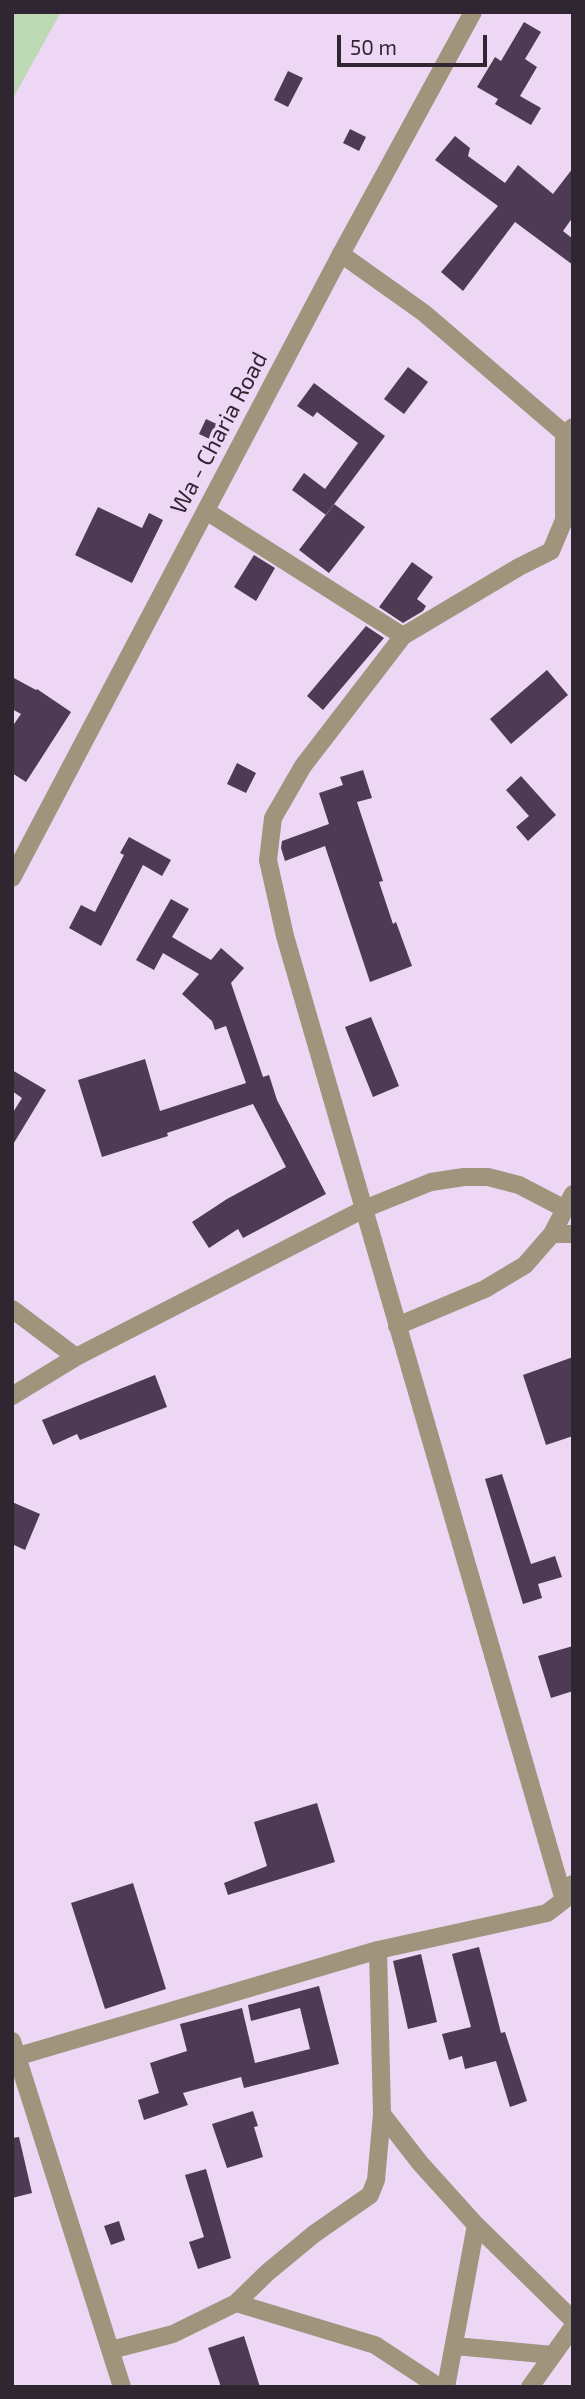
<!DOCTYPE html>
<style>
body{margin:0}
#map{position:relative;width:585px;height:2399px;overflow:hidden;background:#eed6f5;font-family:"Exo 2",sans-serif}
canvas{display:block}
.frame{position:absolute;inset:0;border:14px solid #2f2632;pointer-events:none}
.scale{position:absolute;left:337px;top:35px;width:150px;height:32px;box-sizing:border-box;border:4px solid #2f2632;border-top:0;padding-left:9px;font-size:21px;line-height:24px;white-space:nowrap;color:#2f2632;-webkit-text-stroke:5px #eed6f5;paint-order:stroke}
</style>
<div id="map">
<canvas width="585" height="2399"></canvas>
<div class="frame"></div>
<div class="scale">50 m</div>
</div>
<script>
const context = document.querySelector('canvas').getContext('2d');
context.lineJoin = 'round';
function paint(path, color) {
  context.fillStyle = color;
  context.fill(path, 'evenodd');
}
function toPath(rows) {
  const path = new Path2D();
  for (const r of rows) {
    path.moveTo(r[0], r[1]);
    for (let i = 2; i < r.length; i += 2) path.lineTo(r[i], r[i + 1]);
  }
  return path;
}
function stroke(path, color, width, dash) {
  context.strokeStyle = color;
  context.lineWidth = width;
  context.lineCap = dash ? 'butt' : 'round';
  context.setLineDash(dash || []);
  context.stroke(path);
}
function label(font, color, halo, rows, align = 'center') {
  context.font = font + ' "Exo 2",sans-serif';
  context.lineWidth = 7;
  context.setLineDash([]);
  context.textBaseline = 'middle';
  context.strokeStyle = halo;
  context.fillStyle = color;
  for (const [text, x, y, turn = 0] of rows) {
    context.save();
    context.translate(x, y);
    context.rotate((+turn || 0) * Math.PI / 180);
    context.textAlign = isNaN(turn) ? turn : align;
    if (halo) context.strokeText(text, 0, 0);
    context.fillText(text, 0, 0);
    context.restore();
  }
}
paint(toPath([
 [12,12,61,12,12,100]
]), '#bcd9b3');
paint(toPath([
 [524,22,541,32,525,59,537,67,520,96,541,108,531,125,495,104,498,99,477,87,495,57,501,61],
 [288,71,303,78,288,107,274,100],
 [350,129,366,137,359,151,343,143],
 [455,136,470,148,468,156,505,183,518,165,553,194,573,168,573,217,563,231,573,239,573,265,515,222,463,291,441,272,498,206,435,160],
 [408,367,428,382,404,414,384,399],
 [314,383,385,436,326,515,292,490,304,473,325,489,358,443,317,412,313,417,297,406],
 [206,419,223,427,216,442,199,434],
 [334,504,365,527,329,573,299,550],
 [98,507,142,528,149,513,163,520,132,583,75,555],
 [254,555,275,568,256,601,234,587],
 [412,562,433,577,417,599,426,606,423,611,403,623,379,607],
 [366,626,384,638,323,710,307,696],
 [547,670,568,695,511,744,490,719],
 [12,677,36,690,37,689,71,712,26,782,12,773,12,727,21,714,12,709],
 [237,763,256,773,246,793,227,784],
 [363,770,372,798,357,802,383,881,379,882,393,924,396,922,412,966,370,982,325,846,285,861,281,848,282,841,329,824,319,793,343,785,340,777],
 [521,776,556,815,528,841,516,827,529,816,506,790],
 [129,837,171,860,162,876,143,865,101,946,69,928,81,905,95,912,124,855,120,853],
 [171,899,189,909,172,937,211,960,221,948,244,968,231,983,263,1077,269,1075,277,1100,326,1194,243,1238,238,1229,209,1248,192,1222,227,1199,286,1167,253,1104,167,1133,168,1136,102,1157,78,1080,145,1059,160,1111,246,1083,226,1026,215,1030,212,1021,182,994,199,974,163,953,154,970,136,960],
 [371,1017,399,1086,373,1097,345,1027],
 [12,1070,46,1090,12,1146,12,1114,22,1098,12,1091],
 [573,1357,573,1436,546,1445,523,1375],
 [155,1375,167,1407,80,1440,77,1434,53,1445,42,1420],
 [502,1474,531,1564,555,1556,562,1577,538,1584,542,1598,523,1604,485,1479],
 [12,1502,40,1514,25,1550,12,1544],
 [573,1646,573,1691,551,1698,538,1656],
 [317,1803,335,1862,228,1895,224,1883,267,1866,254,1822],
 [133,1883,166,1989,105,2009,71,1903],
 [479,1947,501,2033,505,2032,527,2101,510,2107,496,2061,465,2069,462,2056,449,2060,442,2034,471,2027,452,1954],
 [421,1954,437,2022,408,2029,393,1961],
 [319,1986,339,2064,244,2088,241,2077,183,2093,188,2105,144,2120,138,2100,159,2093,150,2063,187,2051,180,2024,242,2008,255,2063,310,2049,300,2008,251,2021,248,2005],
 [253,2111,258,2126,254,2127,263,2157,227,2168,212,2124],
 [19,2137,32,2193,12,2198,12,2138],
 [206,2169,231,2258,198,2269,189,2242,204,2237,185,2175],
 [119,2221,125,2240,111,2245,104,2226],
 [244,2336,260,2387,221,2387,208,2348]
]), '#4d3a53');
stroke(toPath([
 [341,254,424,313,573,441],
 [206,511,403,636],
 [552,1234,573,1234],
 [12,1309,76,1357],
 [397,1326,485,1289,525,1265,552,1234,573,1194],
 [12,1396,76,1357,364,1209,431,1182,464,1177,488,1177,519,1185,565,1209],
 [564,1900,285,936,268,860,273,818,303,766,403,636,519,567,551,551,564,520,564,434,573,427],
 [12,2041,122,2387],
 [12,2058,378,1950,547,1913,564,1900,573,1884],
 [382,2114,420,2163,476,2225,573,2320],
 [236,2303,375,2345,439,2387],
 [455,2346,553,2355],
 [111,2350,173,2334,236,2303,268,2272,314,2234,370,2195,376,2180,382,2114,378,1950],
 [446,2387,476,2225],
 [530,2387,573,2327]
]), '#a0947d', 18);
stroke(toPath([
 [12,878,341,254,473,12]
]), '#a0947d', 18);
label('23px', '#2f2632', '#eed6f5', [
 ["Wa - Charia Road",219,433,-62]
]);
</script>
